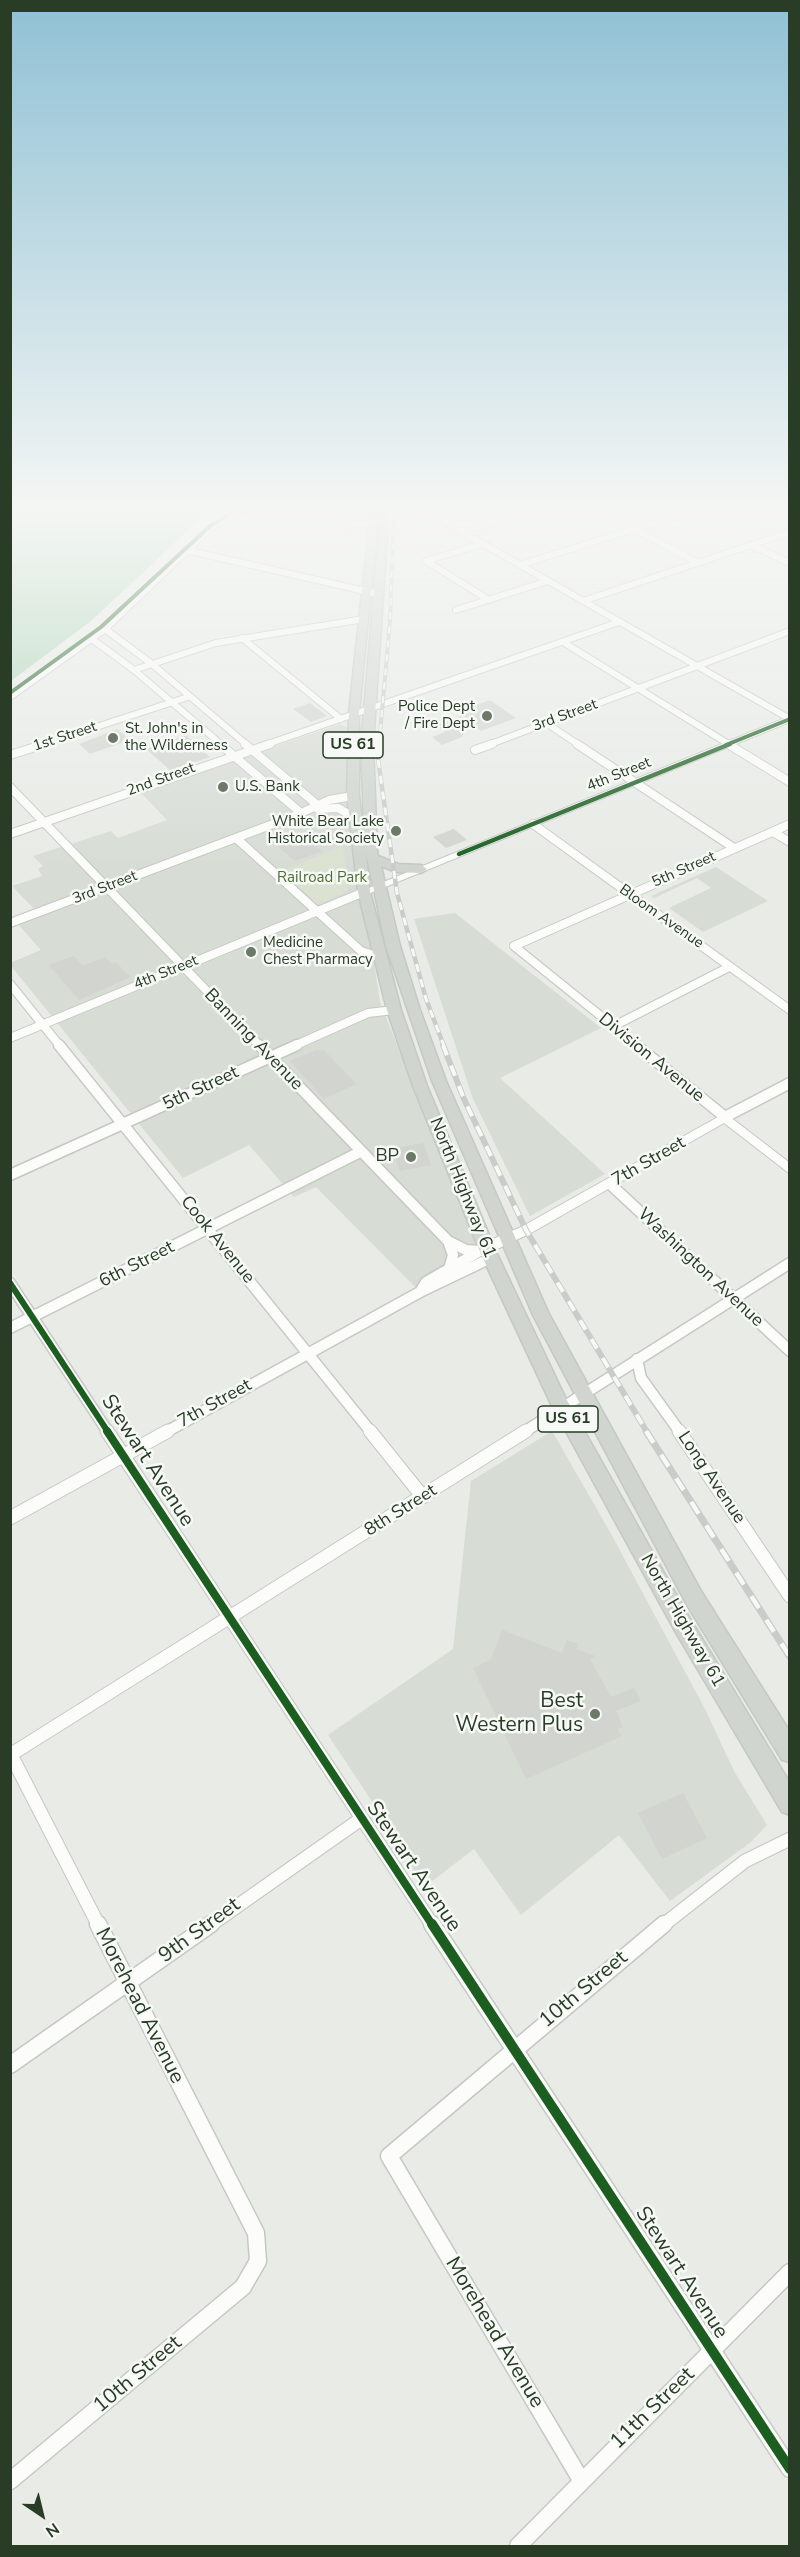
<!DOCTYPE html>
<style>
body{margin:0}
#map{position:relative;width:800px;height:2557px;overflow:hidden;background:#e8ebe6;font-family:"Nunito Sans",sans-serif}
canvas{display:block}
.frame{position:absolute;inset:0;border:12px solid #293c26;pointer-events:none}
.north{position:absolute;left:12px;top:2485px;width:60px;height:60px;-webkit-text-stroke:4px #f6f9f5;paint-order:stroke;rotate:145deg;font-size:16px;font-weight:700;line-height:24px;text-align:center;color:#293c26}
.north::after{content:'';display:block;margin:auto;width:21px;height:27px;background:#293c26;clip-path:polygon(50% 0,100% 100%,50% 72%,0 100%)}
</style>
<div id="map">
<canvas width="800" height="2557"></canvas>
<div class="frame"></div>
<div class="north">N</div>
</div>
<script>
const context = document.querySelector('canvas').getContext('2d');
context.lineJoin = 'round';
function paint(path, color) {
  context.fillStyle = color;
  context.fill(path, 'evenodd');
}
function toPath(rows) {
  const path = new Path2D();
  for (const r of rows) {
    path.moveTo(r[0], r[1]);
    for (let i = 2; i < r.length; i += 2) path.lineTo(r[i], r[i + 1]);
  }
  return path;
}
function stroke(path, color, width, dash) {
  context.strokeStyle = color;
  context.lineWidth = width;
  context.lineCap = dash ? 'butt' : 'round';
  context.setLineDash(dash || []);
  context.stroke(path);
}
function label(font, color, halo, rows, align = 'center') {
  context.font = font + ' "Nunito Sans",sans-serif';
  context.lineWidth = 5;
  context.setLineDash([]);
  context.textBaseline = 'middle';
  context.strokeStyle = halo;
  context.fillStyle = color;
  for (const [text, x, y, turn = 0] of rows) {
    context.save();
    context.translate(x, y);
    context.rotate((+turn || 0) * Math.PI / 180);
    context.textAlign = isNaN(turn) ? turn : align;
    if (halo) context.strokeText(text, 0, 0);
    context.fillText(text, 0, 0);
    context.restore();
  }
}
paint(toPath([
 [340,724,347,727,347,789,380,1002,481,1257,420,1292,316,1187,294,1197,249,1145,183,1178,11,966,10,963,41,950,17,923,39,914,12,886,42,876,38,869,43,866,33,856,111,831,118,838,167,820,140,792],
 [716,867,768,901,703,932,669,908,711,888,697,878,654,898,651,896],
 [455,913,601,1028,500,1078,605,1174,530,1216,473,1099,414,919],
 [552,1431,610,1532,705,1709,734,1771,767,1825,751,1842,670,1901,619,1835,521,1915,474,1849,422,1889,407,1854,328,1735,453,1649,471,1481]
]), '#d7dcd5');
paint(toPath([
 [343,846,348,891,317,904,282,871]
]), '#dbe2d2');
paint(toPath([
 [11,509,211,509,91,621,11,681]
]), '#add4b8');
paint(toPath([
 [490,700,516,718,481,731,469,723,462,737,442,745,432,737,445,732,435,725,468,713,462,710],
 [310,703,327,716,311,722,293,709],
 [117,729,130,740,90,754,79,744],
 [186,735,210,757,170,770,146,749],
 [454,829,467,840,446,848,433,837],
 [299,832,322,851,295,861,273,842],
 [74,956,83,966,105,957,111,964,116,962,130,977,79,1000,49,965],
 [316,1050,325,1051,356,1084,324,1099,290,1061],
 [423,1143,431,1165,400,1171,392,1149],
 [502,1630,562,1653,567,1640,578,1644,576,1649,595,1656,590,1659,611,1697,634,1688,641,1701,616,1711,623,1727,617,1729,622,1736,526,1779,473,1668,491,1659],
 [683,1793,707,1838,662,1859,638,1813]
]), '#d1d4cf');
const minorFar4 = toPath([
 [427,509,445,522,790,719],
 [595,509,697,562],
 [765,509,790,521],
 [346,525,373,523],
 [461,532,538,509],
 [751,545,790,563],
 [186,550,378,594],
 [426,561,489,600],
 [426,561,482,544],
 [520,565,698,509],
 [583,601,790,532],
 [456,610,548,581],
 [105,629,152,664,247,745],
 [242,638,341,719],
 [92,639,134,670,222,745],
 [563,642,730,745],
 [134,670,216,643,364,619],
 [10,697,105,629,213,526,244,509],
 [546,723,579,745],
 [41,745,188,697],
 [265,745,619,622],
 [488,745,790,631]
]);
const minorFar3 = toPath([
 [220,744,301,813],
 [245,744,321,808],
 [577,744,734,848],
 [728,744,790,782],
 [475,750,492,744],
 [10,755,45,744],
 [10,787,260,1046],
 [318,809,338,808,355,818],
 [533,824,790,1010],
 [773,832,790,842],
 [10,834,270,744],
 [236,838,361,951,379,957],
 [10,923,297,815,329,800,353,796],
 [10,984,60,1046],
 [612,1027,729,967],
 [10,1038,364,892],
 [294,1046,368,1013,394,1010],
 [638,1046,514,946,790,824]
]);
const minorFar2 = toPath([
 [59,1045,371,1432],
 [259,1045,448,1241,466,1250,481,1251],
 [636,1045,725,1117,790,1083],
 [10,1175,297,1045],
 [610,1184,790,1351],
 [448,1241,453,1255,449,1269],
 [10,1283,108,1432],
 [420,1292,426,1282,480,1251],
 [10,1328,360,1152],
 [637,1359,641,1378,680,1432],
 [166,1432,420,1292,491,1258],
 [524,1432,790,1263]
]);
const minorFar1 = toPath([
 [107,1431,433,1926],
 [370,1431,423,1497],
 [679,1431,790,1596],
 [10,1518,168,1431],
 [10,1753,99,1926],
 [10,1755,526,1431],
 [209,1926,361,1819],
 [662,1926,745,1861,790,1839]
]);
const minor = toPath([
 [432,1924,790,2469],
 [10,2065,211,1924],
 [581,2480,389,2156,664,1924],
 [10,2481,243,2287,258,2261,256,2233,98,1924],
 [518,2546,790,2272]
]);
const tertiary = toPath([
 [790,716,790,722,368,894,364,895,359,892,790,716],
 [725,1113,790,1163,790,1174,724,1123,531,1233,491,1252,481,1252,479,1248,481,1244,521,1227,725,1113]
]);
const primary = toPath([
 [368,509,376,509,377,527,359,713,359,796,365,847,361,745,381,509,389,509,373,745,377,850,378,856,398,864,421,865,427,869,421,873,396,872,381,866,400,946,420,1010,446,1081,549,1314,701,1591,790,1732,790,1762,782,1760,687,1605,533,1315,432,1081,386,946,366,853,370,892,401,1010,427,1086,497,1254,564,1395,689,1617,790,1783,790,1815,782,1812,675,1631,551,1404,481,1254,413,1086,387,1010,358,892,347,796,349,713,369,527,368,509]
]);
stroke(minorFar4, '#c5c8c3', 8);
stroke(minorFar3, '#c5c8c3', 10);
stroke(minorFar2, '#c5c8c3', 13);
stroke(minorFar1, '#c5c8c3', 15);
stroke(minor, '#c5c8c3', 19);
stroke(tertiary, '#c5c8c3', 2);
stroke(primary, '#c4c9c3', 3);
stroke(minorFar4, '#fcfcfb', 6);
stroke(minorFar3, '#fcfcfb', 8);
stroke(minorFar2, '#fcfcfb', 10);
stroke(minorFar1, '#fcfcfb', 13);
stroke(minor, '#fcfcfb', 16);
paint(tertiary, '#fcfcfb');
paint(primary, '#d0d5cf');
const railFar3 = toPath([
 [379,745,390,621,394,509]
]);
const railFar2 = toPath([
 [379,744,378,759,397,893,426,999,444,1046]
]);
const railFar1 = toPath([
 [443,1045,464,1099,526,1230,647,1432]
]);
const rail = toPath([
 [646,1431,790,1657]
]);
stroke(railFar3, '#c9ccc8', 4);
stroke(railFar2, '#c9ccc8', 4.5);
stroke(railFar1, '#c9ccc8', 6);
stroke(rail, '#c9ccc8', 7);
stroke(railFar3, '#f6f9f5', 2, [7]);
stroke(railFar2, '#f6f9f5', 3, [8]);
stroke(railFar1, '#f6f9f5', 4, [11]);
stroke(rail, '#f6f9f5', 4.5, [14]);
stroke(toPath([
 [10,693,101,627,210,526,237,509],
 [726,745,790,719]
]), '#1b5e20', 4);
stroke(toPath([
 [459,854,730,744]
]), '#1b5e20', 4.5);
stroke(toPath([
 [10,1283,108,1432]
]), '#1b5e20', 6);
stroke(toPath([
 [107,1431,433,1926]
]), '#1b5e20', 8);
stroke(toPath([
 [432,1924,790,2469]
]), '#1b5e20', 10);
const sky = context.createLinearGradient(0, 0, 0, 867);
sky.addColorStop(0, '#90c1d5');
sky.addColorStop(0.59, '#f5f6f4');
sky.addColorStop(1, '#f5f6f400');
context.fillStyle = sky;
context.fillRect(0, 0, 800, 867);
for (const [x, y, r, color] of [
 [487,716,6,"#6c7969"],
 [113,738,6,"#6c7969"],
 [223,787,6,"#6c7969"],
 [396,831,6,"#6c7969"],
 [251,952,6,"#6c7969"],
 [411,1157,6,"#6c7969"],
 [595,1714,6,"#6c7969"]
]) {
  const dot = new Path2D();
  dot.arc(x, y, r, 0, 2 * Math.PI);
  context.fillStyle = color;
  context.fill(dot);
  stroke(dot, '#f6f9f5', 2);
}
label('15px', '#293c26', '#f6f9f5', [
 ["Police Dept",475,707,"right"],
 ["/ Fire Dept",475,724,"right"],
 ["St. John's in",125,729],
 ["the Wilderness",125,746],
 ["U.S. Bank",235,787],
 ["White Bear Lake",384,822,"right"],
 ["Historical Society",384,839,"right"],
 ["Medicine",263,943],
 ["Chest Pharmacy",263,960]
], 'left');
label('15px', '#293c26', '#f6f9f5', [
 ["3rd Street",565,716,-20],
 ["1st Street",65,737,-18],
 ["4th Street",619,775,-22],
 ["2nd Street",161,780,-20],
 ["5th Street",684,870,-24],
 ["3rd Street",105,888,-21],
 ["Bloom Avenue",661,917,35],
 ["4th Street",166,973,-22]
]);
label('15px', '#4f6e35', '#f6f9f5', [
 ["Railroad Park",322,878]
]);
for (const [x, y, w] of [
 [353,745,60],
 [568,1419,60]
]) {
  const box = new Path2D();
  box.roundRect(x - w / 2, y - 13, w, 26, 4.5);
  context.fillStyle = '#f6f9f5';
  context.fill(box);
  stroke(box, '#293c26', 1.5);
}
label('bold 16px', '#293c26', null, [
 ["US 61",353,745],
 ["US 61",568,1419]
]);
label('18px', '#293c26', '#f6f9f5', [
 ["Banning Avenue",253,1040,46],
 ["Division Avenue",651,1058,39],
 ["5th Street",201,1089,-25],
 ["7th Street",649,1162,-30],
 ["North Highway 61",462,1188,68],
 ["Cook Avenue",217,1240,51],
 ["6th Street",137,1265,-27],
 ["Washington Avenue",700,1268,43],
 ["7th Street",215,1404,-29],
 ["Long Avenue",711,1478,56],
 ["8th Street",401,1511,-32],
 ["North Highway 61",682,1621,60]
]);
label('18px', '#293c26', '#f6f9f5', [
 ["BP",399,1157]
], 'right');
label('21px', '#293c26', '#f6f9f5', [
 ["Stewart Avenue",147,1461,57],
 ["Stewart Avenue",413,1867,56],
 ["9th Street",200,1931,-36],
 ["10th Street",584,1990,-40],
 ["Morehead Avenue",139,2006,63],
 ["Stewart Avenue",681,2273,57],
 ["Morehead Avenue",494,2333,59],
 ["10th Street",138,2375,-40],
 ["11th Street",653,2409,-44]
]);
label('21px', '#293c26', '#f6f9f5', [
 ["Best",583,1702],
 ["Western Plus",583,1726]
], 'right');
</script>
